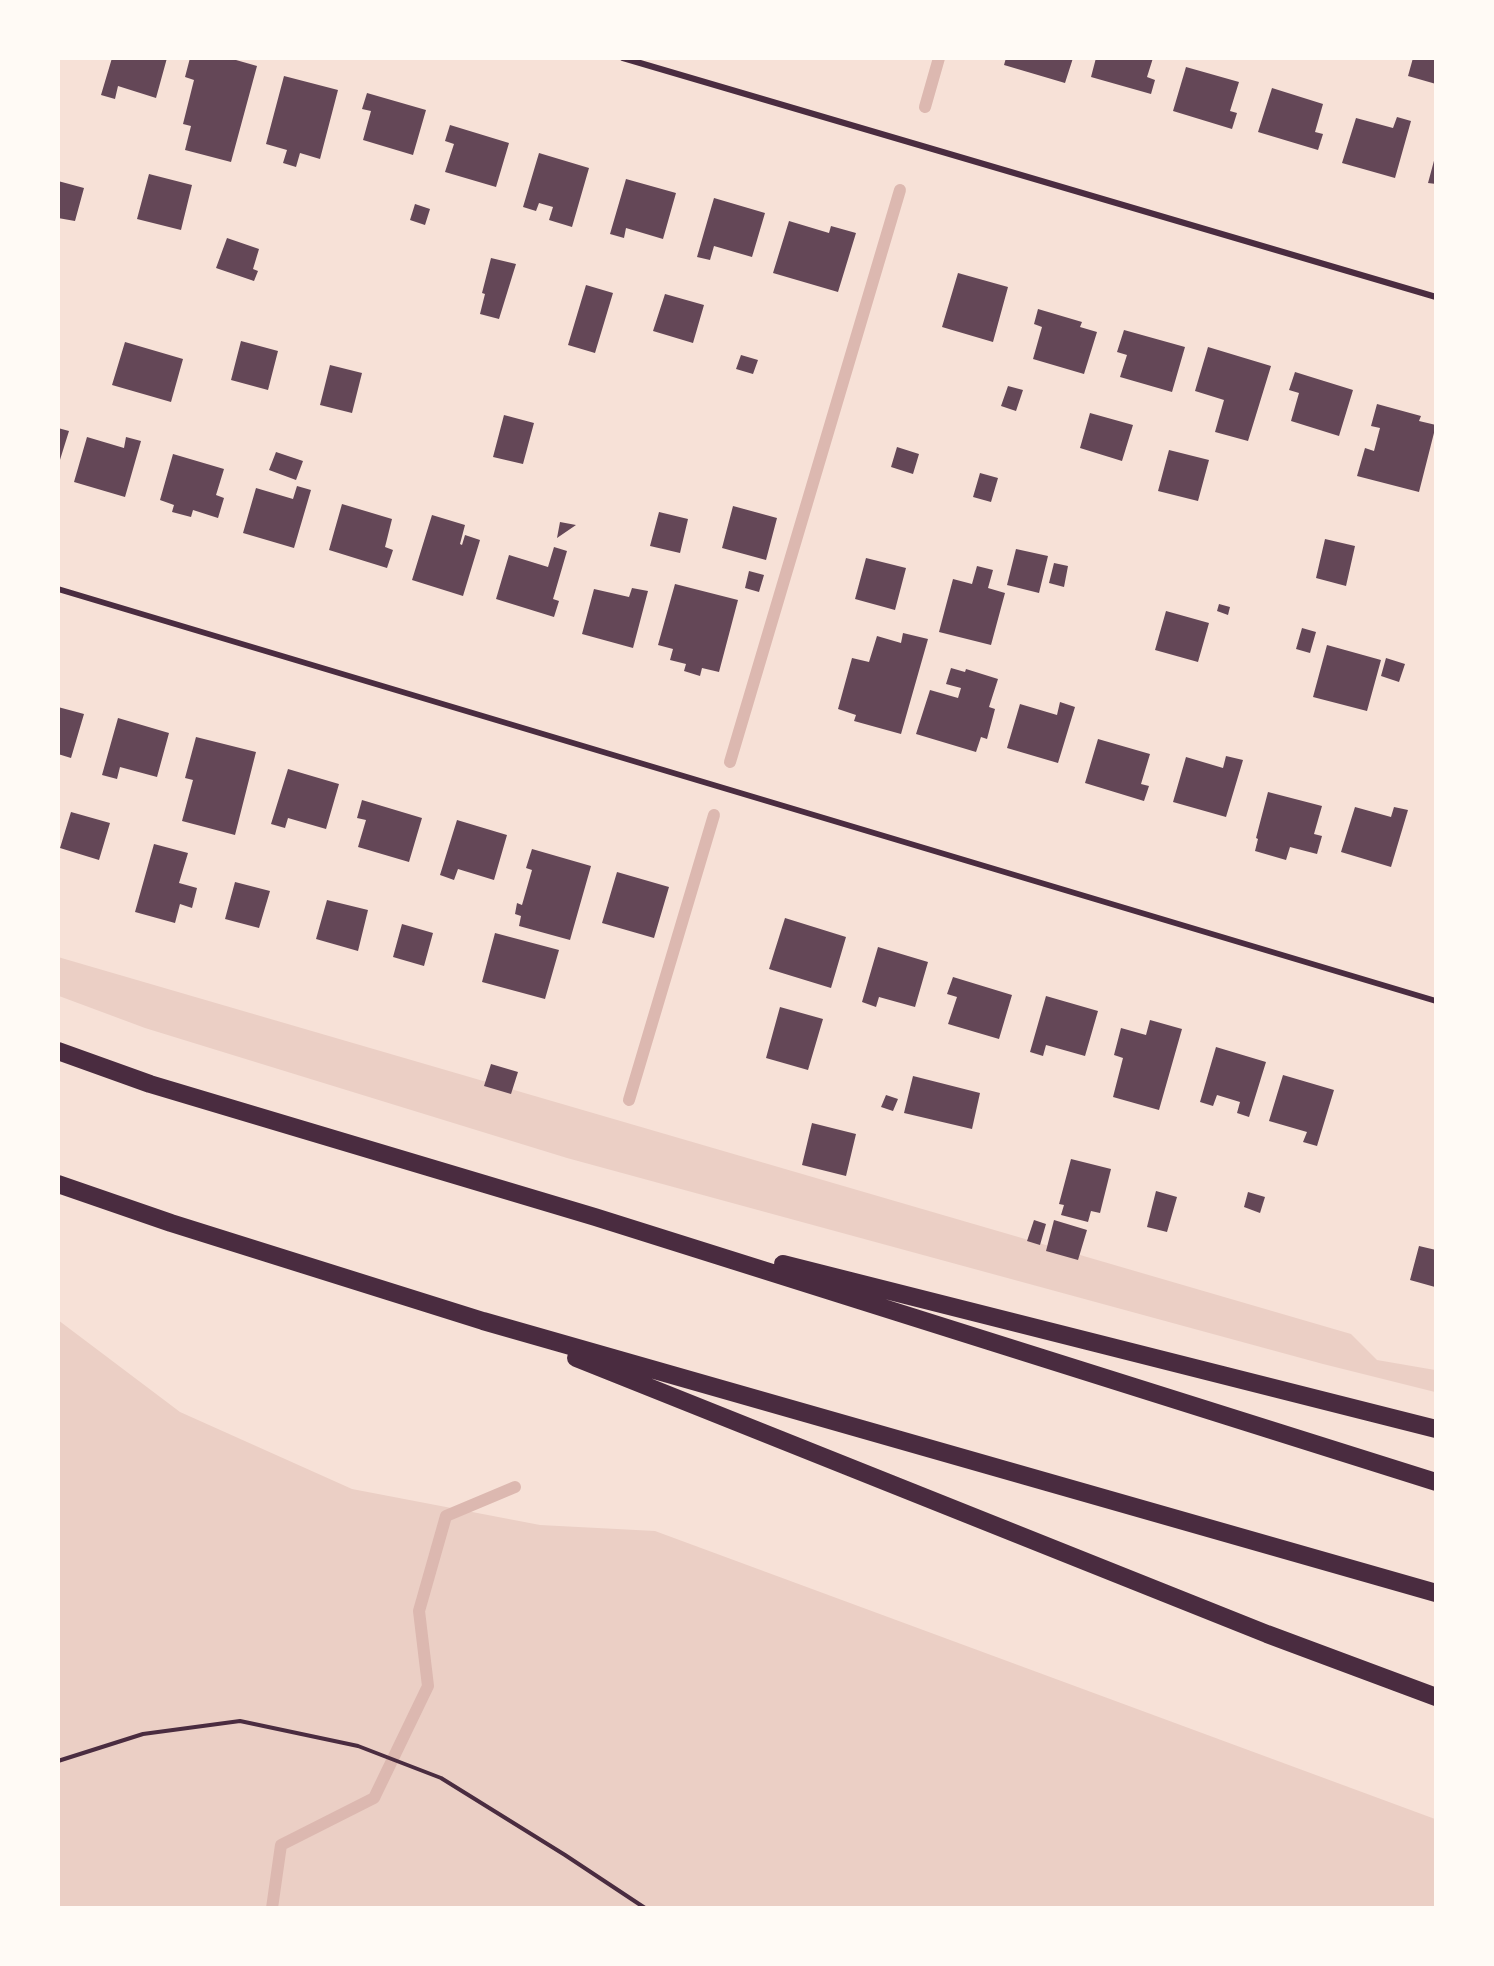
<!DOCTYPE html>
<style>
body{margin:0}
#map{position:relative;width:1494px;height:1966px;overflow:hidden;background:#f7e1d7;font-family:"Titillium Web",sans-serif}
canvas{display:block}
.frame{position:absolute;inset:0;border:60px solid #fffaf5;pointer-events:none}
</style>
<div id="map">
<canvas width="1494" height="1966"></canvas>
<div class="frame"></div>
</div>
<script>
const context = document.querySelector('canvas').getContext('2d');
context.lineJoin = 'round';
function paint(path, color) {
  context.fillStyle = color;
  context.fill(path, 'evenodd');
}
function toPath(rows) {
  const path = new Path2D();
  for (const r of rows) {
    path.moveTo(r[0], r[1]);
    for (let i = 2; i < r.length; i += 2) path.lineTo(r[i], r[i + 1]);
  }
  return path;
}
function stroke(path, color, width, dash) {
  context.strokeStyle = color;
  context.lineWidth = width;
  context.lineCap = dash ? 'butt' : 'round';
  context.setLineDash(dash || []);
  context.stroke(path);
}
paint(toPath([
 [58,957,1351,1334,1377,1360,1435,1370,1435,1392,1323,1364,567,1158,145,1028,59,996],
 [58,1320,180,1412,352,1489,540,1525,655,1531,1435,1819,1435,1907,59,1907]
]), '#ebcfc5');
stroke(toPath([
 [925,107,939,58],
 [730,762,900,190],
 [629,1100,714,815],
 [272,1908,281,1845,374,1798,428,1686,419,1611,446,1516,515,1487]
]), '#dcb8b0', 12);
paint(toPath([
 [112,58,167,58,156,98,118,86,115,99,101,95],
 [190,58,229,58,257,66,231,162,185,150,191,126,183,124,194,80,185,77],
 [1006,58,1073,58,1065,83,1004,65],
 [1096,58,1153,58,1147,77,1155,80,1151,94,1091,77],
 [1413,58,1436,58,1436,84,1408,76],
 [1186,67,1239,82,1230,111,1237,113,1232,129,1173,111],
 [284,76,338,90,320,159,300,153,296,167,283,163,287,150,266,144],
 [1272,88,1323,104,1315,132,1323,134,1318,150,1258,132],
 [367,93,426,110,413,155,363,140,371,111,362,109],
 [1397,117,1411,121,1395,178,1342,163,1356,118,1393,128],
 [450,125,509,143,496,187,445,172,454,144,445,141],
 [539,153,589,168,572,227,549,220,553,207,539,203,536,211,523,207],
 [1435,157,1436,157,1436,184,1428,183],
 [149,174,192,185,181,230,137,219],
 [626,179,676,193,663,239,626,228,624,238,610,234],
 [58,181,84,188,75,221,58,218],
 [714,198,765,213,752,257,714,246,710,260,697,257],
 [415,204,430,209,425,225,410,220],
 [789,221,829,233,831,226,856,233,838,292,773,273],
 [227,238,259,249,253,269,258,271,254,281,216,268],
 [491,258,516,264,499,319,480,314,485,294,482,293],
 [958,273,1008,287,993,342,942,327],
 [586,285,613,293,595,353,568,345],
 [665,294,704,305,693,343,653,331],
 [1038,309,1082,322,1080,327,1097,332,1084,374,1033,359,1042,327,1034,324],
 [1124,330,1185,347,1172,392,1120,377,1127,355,1117,352],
 [241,341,278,351,268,390,231,380],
 [125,342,183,359,171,402,112,385],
 [1208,347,1271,366,1248,441,1215,432,1224,400,1195,391],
 [741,355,758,360,753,374,736,369],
 [330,365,362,373,352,413,320,405],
 [1295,372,1353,390,1339,436,1291,421,1299,393,1289,390],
 [1008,386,1023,390,1016,411,1001,406],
 [1377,404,1421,416,1419,421,1436,425,1419,492,1357,476,1365,448,1374,451,1380,428,1371,426],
 [1090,413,1133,425,1122,461,1080,448],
 [504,415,534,423,523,464,493,457],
 [58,428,69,431,59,463,58,463],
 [87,437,124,448,126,437,141,441,125,497,74,482],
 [897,447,919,454,913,474,891,467],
 [1169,450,1209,460,1198,501,1158,491],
 [276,452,303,461,296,480,269,470],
 [173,454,224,469,216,495,224,498,218,518,193,510,191,517,172,512,174,505,160,500],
 [980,473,998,478,991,502,973,497],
 [297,486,311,490,294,548,243,533,256,488,293,499],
 [342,504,392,519,385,547,393,550,387,568,329,550],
 [733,506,777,518,766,560,722,548],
 [659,512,688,519,680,553,650,546],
 [432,515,465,525,460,544,462,545,465,535,480,540,463,596,412,580],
 [560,522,576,525,557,538],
 [1325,539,1355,546,1346,586,1316,578],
 [554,547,567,551,553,599,559,601,554,617,496,599,509,555,548,567],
 [1016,549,1048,556,1039,593,1007,585],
 [866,558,906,568,895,610,855,599],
 [1054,563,1068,566,1064,587,1049,583],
 [977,566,993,570,988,588,1005,593,991,645,939,632,953,579,972,584],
 [749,571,764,575,759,592,745,588],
 [675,584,738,600,719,672,702,668,700,676,684,671,686,664,670,660,673,649,658,645],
 [632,588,648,591,633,648,582,634,594,589,629,597],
 [1219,604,1230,607,1228,615,1217,611],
 [1166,611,1209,623,1198,662,1155,650],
 [1302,628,1316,632,1310,653,1296,649],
 [903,633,928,639,901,734,854,721,856,715,838,709,852,658,869,662,877,636,901,643],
 [1327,645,1381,660,1367,711,1313,697],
 [1386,658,1405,664,1399,682,1381,676],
 [951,668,965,672,966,669,998,679,989,707,995,709,987,739,981,737,976,752,916,734,930,690,958,698,961,688,946,684],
 [1060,702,1075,707,1058,763,1007,748,1020,704,1057,715],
 [58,707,84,714,71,758,58,754],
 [118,718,169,733,157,777,120,767,117,779,102,775],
 [196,737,256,752,235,835,182,821,193,780,185,778],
 [1098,739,1150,754,1141,784,1149,786,1144,801,1085,783],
 [1226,756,1243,760,1226,817,1173,802,1186,757,1223,768],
 [288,769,339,784,326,829,288,818,285,828,271,824],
 [1268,792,1322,806,1314,834,1322,836,1317,854,1290,847,1286,860,1255,851,1258,839,1256,838],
 [362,800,422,818,409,862,358,847,366,820,357,818],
 [1355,807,1391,817,1394,807,1408,810,1391,867,1341,852],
 [71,812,110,823,99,860,60,848],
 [457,820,507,835,494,880,458,869,454,880,440,875],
 [154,844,188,853,179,883,197,888,192,908,180,904,175,923,135,912],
 [532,849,591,866,570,940,519,926,521,916,515,914,517,903,522,905,532,870,526,868],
 [617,872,669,887,654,938,602,923],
 [235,882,270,891,259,928,225,919],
 [327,900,368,910,358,951,316,939],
 [785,918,846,937,831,988,769,969],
 [402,924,433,933,424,966,393,957],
 [495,933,559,950,545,999,482,982],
 [878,947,928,962,915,1007,879,997,876,1007,862,1002],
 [953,977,1012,995,999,1039,948,1024,957,997,947,994],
 [1046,996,1098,1011,1085,1056,1046,1045,1043,1056,1030,1052],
 [780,1007,823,1019,808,1070,766,1058],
 [1150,1020,1182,1029,1159,1110,1113,1097,1123,1058,1114,1055,1121,1028,1146,1035],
 [1216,1047,1266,1062,1249,1117,1237,1113,1240,1102,1217,1095,1213,1106,1200,1102],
 [491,1064,518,1072,511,1094,484,1086],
 [1283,1075,1334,1090,1317,1146,1303,1142,1307,1132,1269,1121],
 [913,1076,980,1093,972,1129,904,1113],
 [886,1095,898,1099,893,1111,881,1107],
 [812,1123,856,1134,846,1176,802,1165],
 [1071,1159,1111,1169,1100,1213,1091,1211,1088,1222,1061,1215,1064,1205,1059,1204],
 [1156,1191,1177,1197,1167,1232,1147,1227],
 [1248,1192,1265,1197,1260,1213,1244,1207],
 [1034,1220,1046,1224,1040,1245,1027,1241],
 [1054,1220,1087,1230,1078,1260,1046,1251],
 [1419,1246,1436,1250,1435,1287,1410,1280]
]), '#644757');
stroke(toPath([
 [58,1761,143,1734,240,1721,358,1746,441,1778,565,1855,645,1908]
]), '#4a2c40', 4);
stroke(toPath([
 [623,58,1436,297],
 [58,589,1436,1001]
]), '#4a2c40', 6);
stroke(toPath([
 [58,1051,150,1084,595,1217,1436,1482],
 [58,1184,171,1223,483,1321,1436,1593],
 [783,1264,1436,1429],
 [576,1358,1267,1634,1436,1697]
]), '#4a2c40', 18);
</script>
